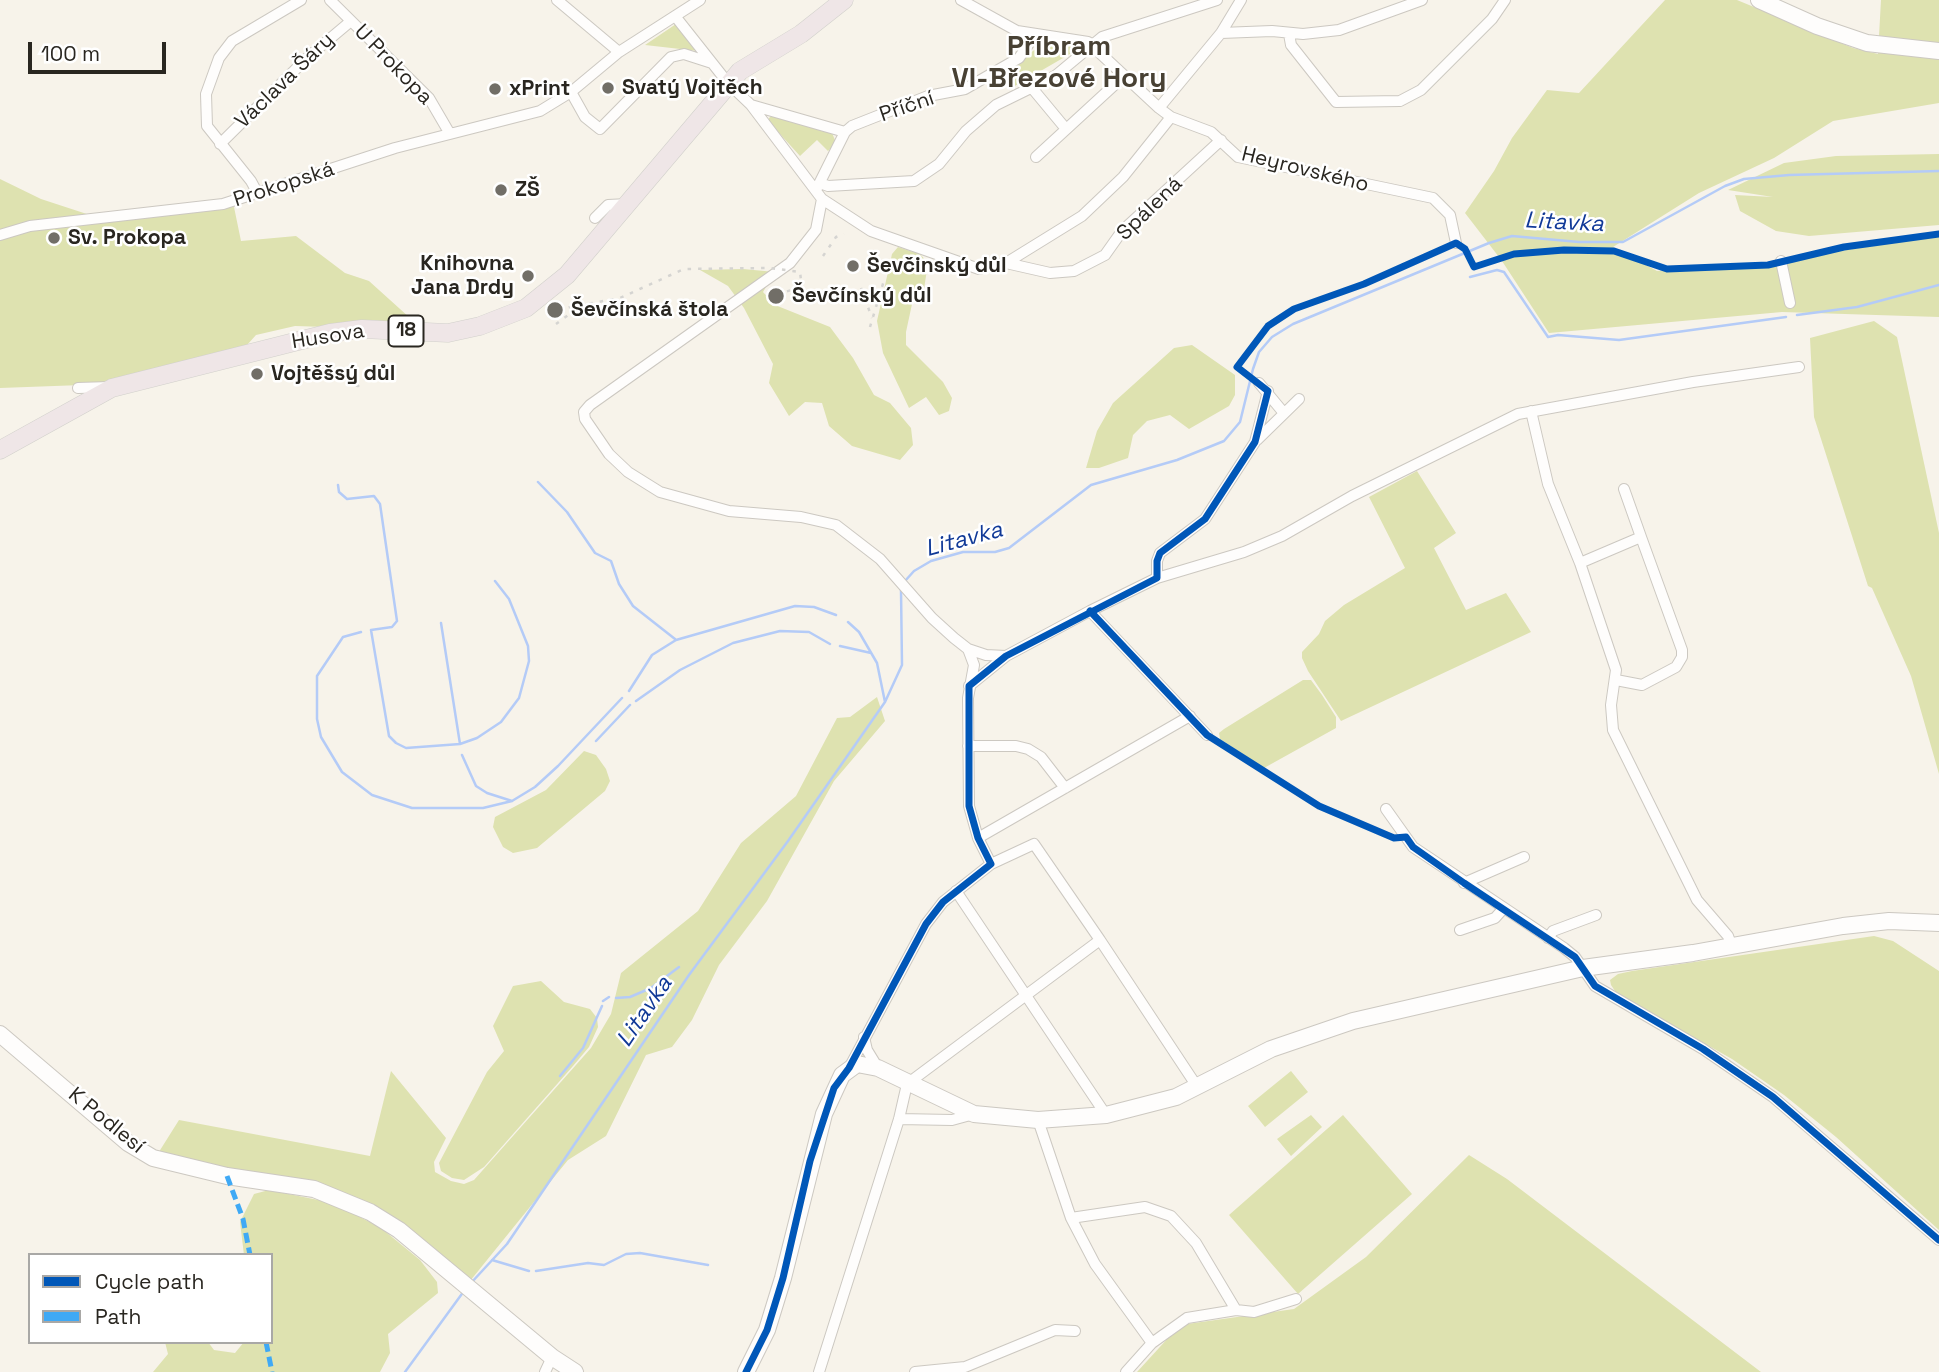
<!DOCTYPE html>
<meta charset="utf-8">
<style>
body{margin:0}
#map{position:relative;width:1939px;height:1372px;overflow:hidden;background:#f7f3ea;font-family:"Space Grotesk",sans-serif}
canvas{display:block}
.legend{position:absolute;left:28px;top:1253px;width:245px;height:91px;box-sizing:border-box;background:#fff;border:2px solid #a9a8a6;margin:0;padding:9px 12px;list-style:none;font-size:21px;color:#292620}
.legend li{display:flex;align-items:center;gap:14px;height:35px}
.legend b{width:35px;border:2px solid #a9a8a6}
.scale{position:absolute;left:28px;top:42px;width:138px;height:32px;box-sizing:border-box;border:4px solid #292620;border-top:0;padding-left:9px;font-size:21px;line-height:24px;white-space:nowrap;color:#292620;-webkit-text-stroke:5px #fff;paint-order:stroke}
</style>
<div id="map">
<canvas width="1939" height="1372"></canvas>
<ul class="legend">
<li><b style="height:9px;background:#0057b8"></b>Cycle path</li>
<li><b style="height:9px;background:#3fa9f5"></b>Path</li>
</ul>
<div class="scale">100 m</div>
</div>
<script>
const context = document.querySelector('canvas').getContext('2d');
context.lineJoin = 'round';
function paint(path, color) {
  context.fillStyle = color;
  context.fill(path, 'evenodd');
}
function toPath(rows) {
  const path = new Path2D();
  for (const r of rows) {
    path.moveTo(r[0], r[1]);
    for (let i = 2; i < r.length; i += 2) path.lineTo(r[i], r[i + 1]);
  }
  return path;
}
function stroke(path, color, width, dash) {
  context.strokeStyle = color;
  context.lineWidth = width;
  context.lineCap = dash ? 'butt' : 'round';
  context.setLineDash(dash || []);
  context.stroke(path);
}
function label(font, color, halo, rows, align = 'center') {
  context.font = font + ' "Space Grotesk",sans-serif';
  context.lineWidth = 5;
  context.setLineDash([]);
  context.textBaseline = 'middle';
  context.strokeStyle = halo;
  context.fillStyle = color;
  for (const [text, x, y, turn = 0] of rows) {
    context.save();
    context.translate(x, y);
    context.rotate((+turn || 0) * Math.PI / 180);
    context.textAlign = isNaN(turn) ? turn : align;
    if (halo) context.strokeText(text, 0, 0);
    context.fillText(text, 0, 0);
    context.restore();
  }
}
paint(toPath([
 [1665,0,1737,0,1853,48,1878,54,1881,0,1939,0,1939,103,1833,121,1774,158,1699,193,1613,247,1657,271,1768,266,1799,257,1939,236,1939,317,1782,312,1549,333,1502,261,1465,213,1494,171,1512,138,1547,90,1579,93],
 [676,24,698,51,645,45],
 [1046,42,1082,47,1013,87,1004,71],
 [774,114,832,133,835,140,831,148,828,151,817,140,800,156,769,122,769,118],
 [1939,154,1939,225,1809,236,1776,231,1740,211,1735,195,1773,197,1728,190,1784,163,1836,156],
 [0,179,41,199,96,217,234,207,241,241,296,236,345,273,369,281,410,318,397,322,363,320,327,327,295,326,256,335,247,345,109,384,0,388],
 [898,247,920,254,928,263,924,289,912,304,906,332,906,345,943,382,952,398,949,411,939,415,926,397,909,408,883,353,877,321,892,254],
 [743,269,775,272,763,292,775,305,830,327,853,358,874,395,890,403,911,428,913,445,900,460,852,446,829,426,822,403,805,402,789,416,769,383,773,364,744,308,728,286,700,270],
 [1874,321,1897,337,1939,533,1939,774,1911,676,1872,588,1868,586,1814,417,1810,338],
 [1192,345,1235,375,1235,395,1229,406,1189,429,1170,415,1147,421,1133,435,1128,458,1099,468,1086,468,1097,431,1113,403,1174,348],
 [1417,471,1456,533,1434,548,1466,610,1506,593,1531,632,1341,721,1308,671,1302,658,1302,652,1319,634,1325,621,1344,605,1405,568,1369,497],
 [1303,680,1311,680,1322,695,1336,717,1336,728,1264,768,1220,739,1219,733,1224,729],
 [877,697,885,721,834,781,767,901,719,965,692,1020,672,1047,646,1055,606,1136,568,1160,470,1281,337,1191,157,1155,179,1120,370,1156,391,1071,446,1138,434,1162,435,1172,451,1181,464,1184,474,1180,591,1048,611,1014,621,973,698,911,741,843,796,796,837,718,850,717],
 [584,751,596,755,606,769,610,781,605,791,537,848,513,853,503,847,493,827,495,817,546,790],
 [1874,936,1893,941,1939,971,1939,1230,1836,1137,1784,1095,1732,1059,1617,994,1611,985,1610,980,1618,974,1632,971],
 [541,981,564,1002,590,1009,597,1018,598,1027,589,1047,573,1066,484,1167,464,1180,452,1178,441,1171,439,1163,487,1072,504,1051,493,1026,513,986],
 [1291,1071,1308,1092,1265,1127,1248,1106],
 [1311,1115,1322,1127,1291,1156,1277,1139],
 [1343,1115,1412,1194,1298,1294,1229,1215],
 [1469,1155,1507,1179,1761,1372,1137,1372,1180,1325,1294,1309,1366,1257],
 [269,1190,333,1203,381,1228,420,1260,437,1282,438,1293,388,1334,390,1353,380,1372,153,1372,168,1354,165,1342,208,1342,214,1350,235,1353,244,1342,271,1342,271,1255,244,1255,240,1222,254,1194]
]), '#dee2b0');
stroke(toPath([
 [1470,277,1497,270,1504,272,1548,337,1558,335,1619,340,1786,317],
 [1797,315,1857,307,1939,285],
 [538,482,567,512,595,553,611,561,619,584,633,606,675,639],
 [338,485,339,492,347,499,374,496,380,504,397,621,392,627,371,630,389,736,396,743,406,748,460,744,477,738,501,722,519,698,529,661,528,646,509,599,495,581],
 [905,581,914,571,931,561,963,552,995,552,1009,548,1091,485,1177,460,1224,441,1240,422,1253,369,1259,352,1272,337,1293,324,1489,243,1512,236,1579,242,1623,242,1725,186,1744,179,1789,175,1939,171],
 [848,622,859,632,877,663,885,702],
 [441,623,460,744],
 [361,632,343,637,317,676,317,719,321,737,342,772,372,795,412,808,483,808,512,801],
 [840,646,871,653],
 [629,691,652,655,676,640,795,606,814,607,836,615],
 [636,701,680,670,733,643,780,631,809,632,830,644],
 [596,741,630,705],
 [462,755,476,786,487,793,512,801,535,787,558,766,622,698],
 [616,998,630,997,651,988,679,967],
 [603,1001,609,997],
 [560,1076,583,1048,602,1006],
 [492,1260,529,1271],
 [536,1271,588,1263,604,1265,626,1254,640,1253,708,1265],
 [471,1283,507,1244,689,975,788,841,885,702,902,665,901,590],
 [405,1372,464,1291]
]), '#b4cbf7', 2.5);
const street = toPath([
 [330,0,429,98,450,134],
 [557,0,619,52],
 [961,0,1017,31,1088,42,1159,108,1171,117,1211,132,1238,157,1433,198,1450,215,1456,243],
 [675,16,728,83,751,105,822,199,871,231,979,269,1006,263,1082,216,1123,177,1171,117],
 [1221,33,1272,31,1303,34,1339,30,1422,0],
 [1289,34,1291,45,1336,102,1400,101,1421,90,1492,19,1505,0],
 [1032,88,1066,129],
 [571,92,585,117,600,129,671,57,684,54,712,63],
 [751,105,845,132],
 [1159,108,1221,33,1241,0],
 [220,144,307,58,351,21],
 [1036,157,1123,77],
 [820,183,828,186,914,181,939,164,966,131,996,105,1055,76,1102,37,1217,0],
 [817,188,845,132,852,126,928,96,965,89,1019,58,1034,36],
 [258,194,251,181,207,126,206,94,219,58,232,41,301,0],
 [822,199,816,230,790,263,590,405,584,412,585,419,609,454,628,472,660,492,729,511,801,517,836,525,880,559,932,618,954,638,968,649,986,655,1006,656],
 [595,218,608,205,628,204],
 [0,235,30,226,223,204,395,148,540,111,571,92,619,52,700,0],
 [1781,261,1790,303],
 [1006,263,1050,273,1074,271,1105,255,1122,231,1221,140],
 [1259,383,1283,412],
 [78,388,110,387],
 [1531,411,1548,484,1580,563,1616,670,1611,705,1613,730,1697,900,1728,936,1732,947],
 [1257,440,1299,399],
 [1624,489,1641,537],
 [1580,563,1641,537,1682,650,1682,657,1676,667,1642,685,1616,680],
 [1157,578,1157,561,1160,553,1205,519,1255,442,1268,391],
 [1090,611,1207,735],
 [969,686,1006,656,1090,611,1157,578,1244,552,1282,536,1352,496,1518,414,1693,382,1799,367],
 [968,746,1016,746,1028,749,1041,757,1065,788],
 [1386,809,1413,847,1564,948,1575,957,1595,986,1703,1049,1773,1097,1939,1240],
 [978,838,1190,716],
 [1464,883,1524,857],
 [956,891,1106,1115],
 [1460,930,1495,918,1503,909],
 [1548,938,1553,931,1596,915],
 [1100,940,1198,1088],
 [864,1037,867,1050,878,1068],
 [849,1068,926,924,943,902,991,864,978,838,969,806,968,698,974,665,968,649],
 [899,1119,952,1120,974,1114],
 [1038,1120,1071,1218,1095,1264,1152,1343,1187,1318,1236,1310,1254,1312,1296,1299],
 [1071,1218,1145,1207,1171,1216,1196,1243,1236,1310],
 [545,1372,552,1357],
 [819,1372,899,1119,907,1084,1100,940,1034,844,991,864],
 [915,1372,965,1367,1055,1330,1075,1331],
 [1126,1372,1152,1343]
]);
const secondary = toPath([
 [1759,0,1817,26,1867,43,1939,51],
 [0,1034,128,1143,153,1158,227,1176,314,1189,370,1212,399,1230,552,1357,575,1372],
 [746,1372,767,1330,783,1278,824,1114,842,1075,857,1064,878,1068,974,1114,1038,1120,1106,1115,1176,1097,1271,1049,1353,1021,1583,968,1693,953,1843,926,1889,921,1939,923]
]);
const primary = toPath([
 [0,450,112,388,330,333,362,329,448,333,480,326,526,308,567,275,740,71,801,34,844,0]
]);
stroke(street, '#ccc8c1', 12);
stroke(secondary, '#ccc8c1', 18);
stroke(primary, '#d1d0cb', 19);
stroke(street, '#fefdfc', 10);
stroke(secondary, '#fefdfc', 16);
stroke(primary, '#efe6e7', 18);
stroke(toPath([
 [823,256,836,237,844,234],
 [861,288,872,318],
 [548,311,620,298,684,269,770,268,800,272,801,280,795,289,765,298],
 [556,324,579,307],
 [870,327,885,277],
 [368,373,352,375,350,384,358,386,376,368]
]), '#d5d4d1', 2.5, [3.5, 7]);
stroke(toPath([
 [227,1176,243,1219,250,1255],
 [266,1342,272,1372]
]), '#3fa9f5', 5, [10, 5]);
stroke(toPath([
 [1090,611,1207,735,1319,806,1394,838,1406,837,1413,847,1464,883,1575,957,1595,986,1703,1049,1773,1097,1939,1240],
 [746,1372,767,1330,783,1278,810,1161,834,1088,849,1068,926,924,943,902,991,864,978,838,969,806,969,686,1006,656,1157,578,1157,561,1160,553,1205,519,1255,442,1268,391,1237,367,1268,326,1294,309,1364,284,1456,243,1465,249,1474,267,1514,254,1564,250,1614,251,1667,269,1768,265,1844,247,1939,234]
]), '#0057b8', 7);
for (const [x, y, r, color] of [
 [608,88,7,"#716e67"],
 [495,89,7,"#716e67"],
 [501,190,7,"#716e67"],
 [54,238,7,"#716e67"],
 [853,266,7,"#716e67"],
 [528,276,7,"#716e67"],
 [776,296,9,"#716e67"],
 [555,310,9,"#716e67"],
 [257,374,7,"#716e67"]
]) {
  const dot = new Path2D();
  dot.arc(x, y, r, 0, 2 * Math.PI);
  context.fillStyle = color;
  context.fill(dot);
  stroke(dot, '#fff', 2.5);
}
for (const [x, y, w] of [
 [406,331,35]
]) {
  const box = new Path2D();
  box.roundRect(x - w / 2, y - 15.5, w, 31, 5);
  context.fillStyle = '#fff';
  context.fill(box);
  stroke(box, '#292620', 2);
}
label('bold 19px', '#292620', null, [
 ["18",406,331]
]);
label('21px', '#292620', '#fff', [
 ["U Prokopa",393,65,46],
 ["Václava Šáry",285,81,-44],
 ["Příční",907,107,-19],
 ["Heyrovského",1305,170,14],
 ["Prokopská",284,185,-18],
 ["Spálená",1150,209,-44],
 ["Husova",328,337,-9],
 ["K Podlesí",106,1121,39]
]);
label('bold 21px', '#292620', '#fff', [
 ["Svatý Vojtěch",622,88],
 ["xPrint",509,89],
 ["ZŠ",515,190],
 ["Sv. Prokopa",68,238],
 ["Knihovna",514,264,"right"],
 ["Jana Drdy",514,288,"right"],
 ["Ševčinský důl",867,266],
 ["Ševčínský důl",792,296],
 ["Ševčínská štola",571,310],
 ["Vojtěšsý důl",271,374]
], 'left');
label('italic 23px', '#103997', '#fff', [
 ["Litavka",1564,223,3],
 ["Litavka",964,540,-15],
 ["Litavka",645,1012,-56]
]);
label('bold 28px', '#484134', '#fff', [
 ["Příbram",1059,47],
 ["VI-Březové Hory",1059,79]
]);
</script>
